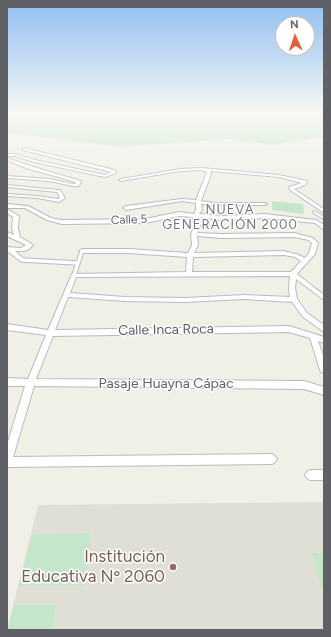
<!DOCTYPE html>
<meta charset="utf-8">
<style>
body{margin:0}
#map{position:relative;width:331px;height:637px;overflow:hidden;background:#f0f0e7;font-family:Figtree,sans-serif}
canvas{display:block}
.frame{position:absolute;inset:0;border:8px solid #5f6167;pointer-events:none}
.north{position:absolute;left:275px;top:16px;width:40px;height:40px;box-sizing:border-box;background:#fff;border:1px solid #bfc0c2;border-radius:50%;rotate:357deg;font-size:11px;font-weight:700;line-height:16px;text-align:center;color:#5f6167}
.north::after{content:'';display:block;margin:auto;width:14px;height:18px;background:#e3613a;clip-path:polygon(50% 0,100% 100%,50% 72%,0 100%)}
</style>
<div id="map">
<canvas width="331" height="637"></canvas>
<div class="frame"></div>
<div class="north">N</div>
</div>
<script>
const context = document.querySelector('canvas').getContext('2d');
context.lineJoin = 'round';
function paint(path, color) {
  context.fillStyle = color;
  context.fill(path, 'evenodd');
}
function toPath(rows) {
  const path = new Path2D();
  for (const r of rows) {
    path.moveTo(r[0], r[1]);
    for (let i = 2; i < r.length; i += 2) path.lineTo(r[i], r[i + 1]);
  }
  return path;
}
function stroke(path, color, width, dash) {
  context.strokeStyle = color;
  context.lineWidth = width;
  context.lineCap = dash ? 'butt' : 'round';
  context.setLineDash(dash || []);
  context.stroke(path);
}
function label(font, color, halo, rows, align = 'center') {
  context.font = font + ' Figtree,sans-serif';
  context.lineWidth = 3;
  context.setLineDash([]);
  context.textBaseline = 'middle';
  context.strokeStyle = halo;
  context.fillStyle = color;
  for (const [text, x, y, turn = 0] of rows) {
    context.save();
    context.translate(x, y);
    context.rotate((+turn || 0) * Math.PI / 180);
    context.textAlign = isNaN(turn) ? turn : align;
    if (halo) context.strokeText(text, 0, 0);
    context.fillText(text, 0, 0);
    context.restore();
  }
}
paint(toPath([
 [324,502,324,630,7,630,38,505]
]), '#e0dfd6');
paint(toPath([
 [7,113,324,113,324,137,272,145,229,139,120,147,7,133],
 [272,201,303,204,304,214,272,210],
 [91,533,83,586,19,586,32,534],
 [312,553,324,553,324,596],
 [14,605,56,605,52,630,8,630]
]), '#c5e6ca');
const serviceFar1 = toPath([
 [314,212,324,218]
]);
const service = toPath([
 [22,260,78,263],
 [74,275,82,251]
]);
const minor = toPath([
 [24,148,115,170,116,173,105,177,34,162,15,156,7,156,7,154,15,154,35,160,105,175,111,172,23,150,22,149,24,148],
 [7,158,30,166,81,181,79,186,73,186,49,181,7,178,7,176,49,179,73,184,75,184,76,182,26,168,7,160,7,158],
 [201,168,279,175,307,181,307,182,305,185,294,189,324,209,324,213,290,190,289,187,302,183,279,177,211,171,211,174,201,201,214,203,265,203,267,204,265,205,214,205,201,204,202,210,199,214,223,216,265,214,316,220,324,225,324,230,315,223,265,218,223,220,198,217,200,228,197,233,221,234,294,233,313,238,318,243,315,254,297,274,324,295,324,300,296,279,295,288,297,299,307,313,324,325,324,332,303,317,292,302,244,299,186,302,125,301,68,297,55,330,289,326,324,337,324,343,318,341,324,358,324,373,321,372,320,370,310,338,289,332,53,336,36,379,304,381,324,387,324,395,304,389,34,386,13,457,272,454,275,456,277,459,275,462,272,464,7,467,7,445,25,386,7,386,7,378,28,379,46,335,7,330,7,324,48,330,72,274,186,272,187,257,128,253,82,253,79,251,82,249,128,249,188,253,192,245,191,234,194,228,193,217,179,216,145,223,62,224,47,220,25,208,7,208,7,204,28,206,51,218,62,220,145,219,179,212,194,214,196,210,196,203,182,201,126,210,123,208,126,206,182,199,196,200,207,172,201,170,180,171,121,181,119,180,121,179,180,169,201,168],
 [197,236,221,238,294,237,309,240,312,243,309,253,305,258,299,255,284,251,194,253,198,245,197,236],
 [284,255,295,257,301,261,291,272,192,272,193,257,284,255],
 [290,276,289,288,290,297,244,295,186,298,125,297,70,293,76,277,290,276],
 [7,185,58,190,60,190,65,198,59,202,37,198,7,196,7,194,37,196,58,199,60,198,57,192,7,187,7,185],
 [7,209,19,216,18,228,20,237,33,245,29,249,24,251,15,251,24,259,24,261,20,261,7,251,7,247,21,248,26,245,7,236,7,232,14,235,12,228,13,217,7,213,7,209],
 [310,470,324,470,324,480,310,480,307,478,305,475,307,472,310,470]
]);
stroke(serviceFar1, '#b9bbc0', 4);
stroke(service, '#b9bbc0', 5.5);
stroke(minor, '#b9bbc0', 2);
stroke(serviceFar1, '#fff', 2.5);
stroke(service, '#fff', 3.5);
paint(minor, '#fff');
const sky = context.createLinearGradient(0, 0, 0, 203);
sky.addColorStop(0, '#90bef0');
sky.addColorStop(0.56, '#f8f8f4');
sky.addColorStop(1, '#f8f8f400');
context.fillStyle = sky;
context.fillRect(0, 0, 331, 203);
for (const [x, y, r, color] of [
 [173,567,4,"#8d6e63"]
]) {
  const dot = new Path2D();
  dot.arc(x, y, r, 0, 2 * Math.PI);
  context.fillStyle = color;
  context.fill(dot);
  stroke(dot, '#fff', 1.5);
}
label('12px', '#5f6167', '#fff', [
 ["Calle 5",129,220,-2]
]);
context.letterSpacing = '1px';
label('13px', '#707379', '#fff', [
 ["NUEVA",230,210],
 ["GENERACIÓN 2000",230,225]
]);
context.letterSpacing = '0px';
label('14px', '#5f6167', '#fff', [
 ["Calle Inca Roca",166,330,-1],
 ["Pasaje Huayna Cápac",166,384]
]);
label('17px', '#785e54', '#fff', [
 ["Institución",165,557],
 ["Educativa Nº 2060",165,577]
], 'right');
</script>
